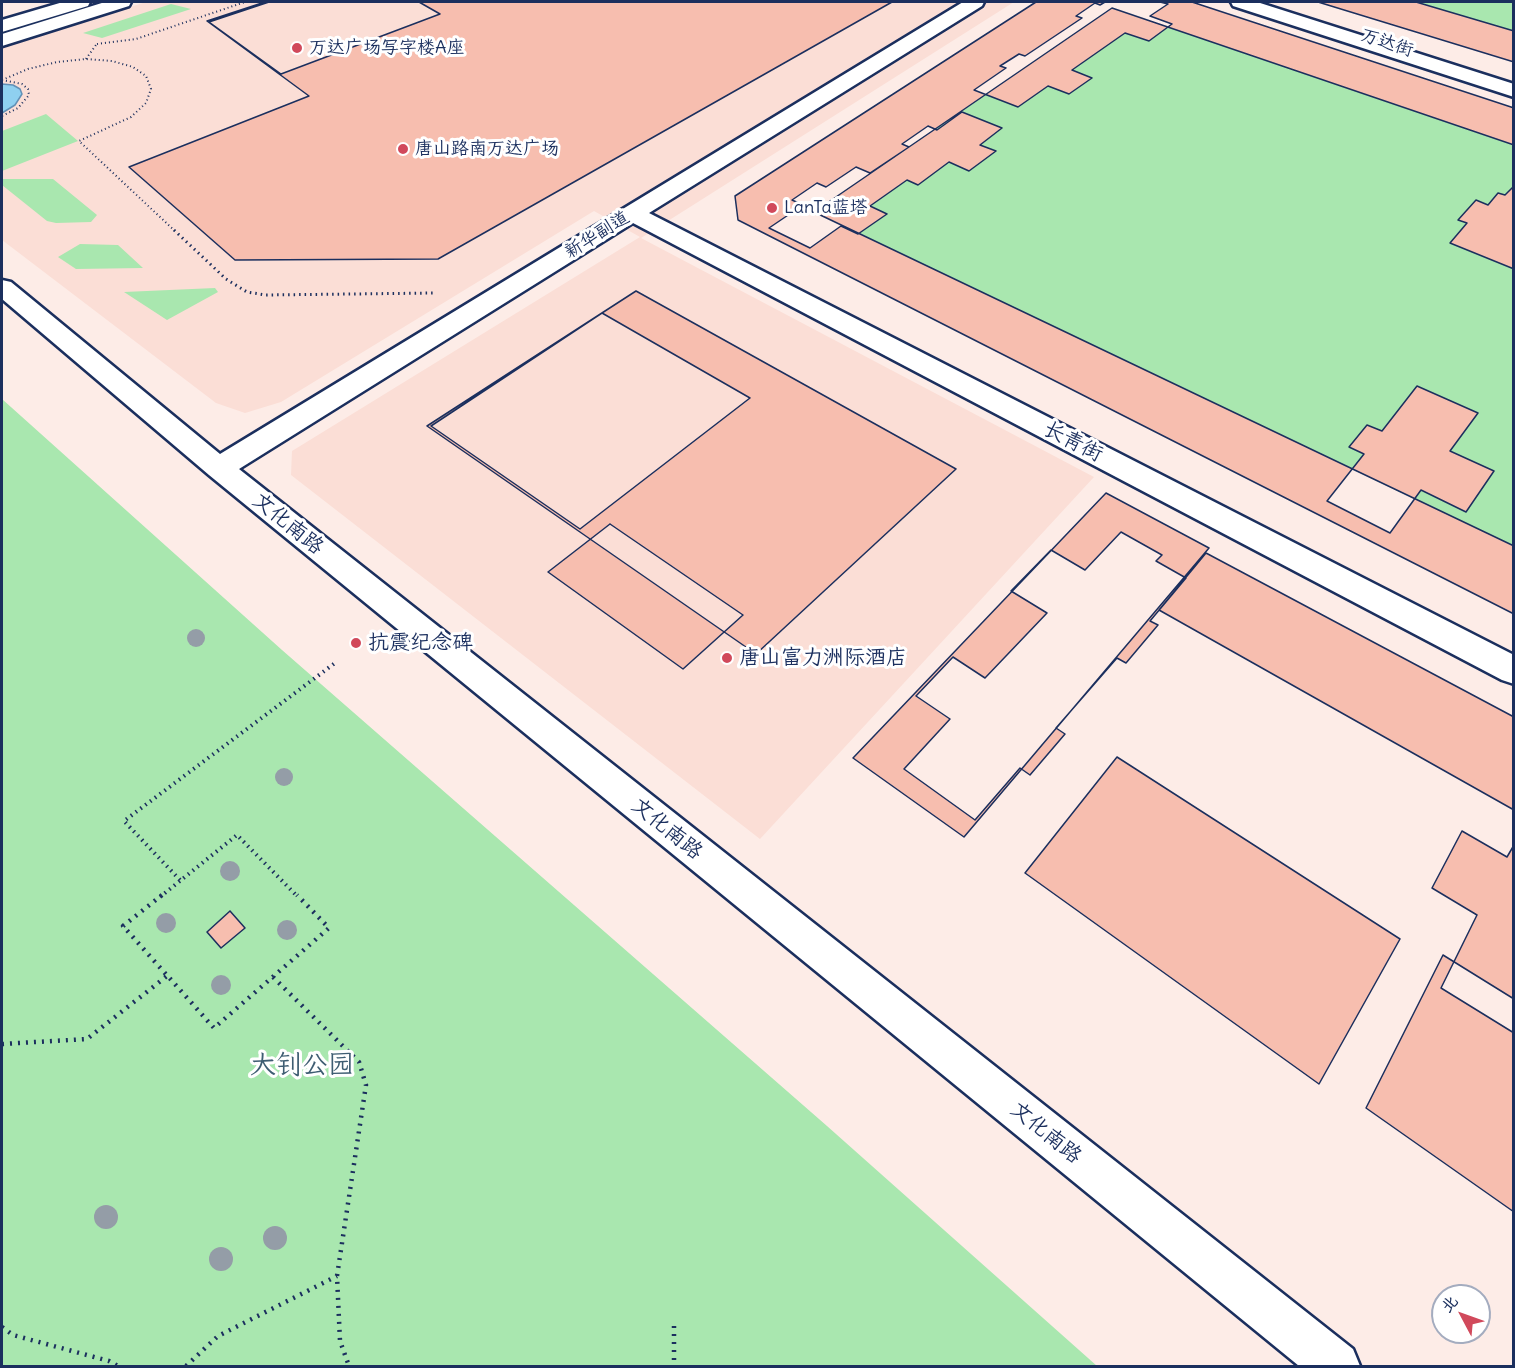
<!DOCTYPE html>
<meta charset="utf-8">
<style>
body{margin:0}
#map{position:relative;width:1515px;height:1368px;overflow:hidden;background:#fdece7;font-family:Delius,"LXGW WenKai TC",sans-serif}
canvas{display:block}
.frame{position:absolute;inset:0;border:3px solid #1b2f5e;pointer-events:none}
.north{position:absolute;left:1431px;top:1284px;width:60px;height:60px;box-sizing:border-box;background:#fff;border:2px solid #a4acbf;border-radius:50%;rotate:311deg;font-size:16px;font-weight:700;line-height:24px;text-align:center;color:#1b2f5e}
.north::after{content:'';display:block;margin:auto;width:21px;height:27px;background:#d1495b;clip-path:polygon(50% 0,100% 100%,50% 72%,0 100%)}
</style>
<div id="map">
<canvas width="1515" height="1368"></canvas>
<div class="frame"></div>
<div class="north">北</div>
</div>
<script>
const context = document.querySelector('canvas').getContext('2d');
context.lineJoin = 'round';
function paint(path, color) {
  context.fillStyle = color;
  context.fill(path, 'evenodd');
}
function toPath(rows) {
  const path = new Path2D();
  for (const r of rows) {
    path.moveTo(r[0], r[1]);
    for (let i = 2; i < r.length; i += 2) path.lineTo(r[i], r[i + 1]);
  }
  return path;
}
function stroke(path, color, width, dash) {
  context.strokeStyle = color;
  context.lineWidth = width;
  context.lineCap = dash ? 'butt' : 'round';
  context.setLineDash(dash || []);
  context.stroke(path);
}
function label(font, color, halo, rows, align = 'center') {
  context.font = font + ' Delius,"LXGW WenKai TC",sans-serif';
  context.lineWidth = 6;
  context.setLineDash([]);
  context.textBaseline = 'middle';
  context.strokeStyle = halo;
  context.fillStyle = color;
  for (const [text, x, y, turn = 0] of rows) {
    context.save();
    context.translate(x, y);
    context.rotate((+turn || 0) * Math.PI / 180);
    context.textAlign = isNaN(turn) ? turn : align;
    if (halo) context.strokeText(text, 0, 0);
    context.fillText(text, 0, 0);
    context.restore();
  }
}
paint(toPath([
 [146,2,1014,2,641,238,1094,477,760,839,291,475,292,451,640,237,594,211,281,402,245,413,216,403,2,240,2,48]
]), '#fbded6');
paint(toPath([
 [1416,2,1513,2,1513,31],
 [171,4,191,9,102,38,83,33],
 [1112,8,1513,145,1513,546,814,212],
 [46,114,78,141,2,171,2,131],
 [2,179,53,179,97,215,91,222,56,223,47,221,2,185],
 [80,244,118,245,143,268,76,269,58,257],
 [215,288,218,292,167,320,124,292],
 [2,399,282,650,827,1126,1097,1366,2,1366]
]), '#a9e7af');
const water = toPath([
 [2,84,13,85,20,89,22,94,15,105,2,113,2,84]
]);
paint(water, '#8fd0f0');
stroke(water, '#6190b6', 1.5);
const building = toPath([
 [265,2,892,2,438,259,235,260,129,167,309,96,207,21,265,2],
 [269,2,419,2,440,14,281,74,209,22,269,2],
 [1036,2,1192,2,1514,108,1514,145,1112,8,814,212,1514,546,1514,614,738,220,735,196,1036,2],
 [1105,2,1160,2,1168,4,1150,16,1172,24,1149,41,1125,33,1072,70,1092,78,1069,94,1048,86,1018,107,974,90,1006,68,1000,66,1019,54,1025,56,1082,18,1076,16,1095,3,1100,5,1105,2],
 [1318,2,1416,2,1514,31,1514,62,1318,2],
 [962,112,1002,128,980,145,996,151,969,171,949,162,918,185,907,180,870,206,887,214,858,234,841,226,810,248,769,228,803,205,792,200,817,183,826,187,856,167,870,173,909,147,902,144,928,126,937,130,962,112],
 [1514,186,1514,269,1450,243,1467,223,1458,220,1476,200,1488,205,1498,193,1505,195,1514,186],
 [636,291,956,469,756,654,427,426,636,291],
 [602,313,750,398,580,529,431,426,602,313],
 [1417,386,1478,413,1450,451,1494,471,1466,512,1421,490,1390,533,1327,501,1364,454,1349,447,1367,425,1382,431,1417,386],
 [1106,493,1209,548,964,837,853,758,1106,493],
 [610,524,743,615,683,669,548,572,610,524],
 [1121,532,1162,555,1156,561,1186,578,1150,621,1158,625,1126,663,1117,658,1056,728,1065,734,1030,775,1020,768,975,820,904,769,950,719,916,696,953,657,985,678,1047,613,1011,591,1051,550,1085,570,1121,532],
 [1206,553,1514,717,1514,810,1159,610,1206,553],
 [1117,757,1400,939,1319,1084,1025,873,1117,757],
 [1462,831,1507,857,1514,845,1514,1033,1441,988,1477,915,1432,888,1462,831],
 [230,911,245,928,221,948,207,932,230,911],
 [1443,955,1514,999,1514,1212,1366,1108,1443,955]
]);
paint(building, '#f7beaf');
stroke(building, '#1b2f5e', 1.5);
const minor = toPath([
 [105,2,131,2,129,6,2,46,2,34,105,2],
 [963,2,984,2,982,6,649,213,1514,655,1514,684,1502,680,633,223,239,469,1353,1349,1360,1366,1299,1366,209,475,2,299,2,280,11,282,220,454,963,2],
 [1231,2,1257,2,1514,84,1514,97,1233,6,1231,2]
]);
const major = toPath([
 [63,2,90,2,88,6,2,32,2,20,63,2]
]);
stroke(minor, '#1b2f5e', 5);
stroke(major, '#1b2f5e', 5);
stroke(toPath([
 [97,44,136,39,245,2],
 [86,59,96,45,94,44],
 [2,80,28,69,57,62,86,59,112,61,133,67,146,76,151,89,146,103,131,117,79,141,176,232],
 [2,80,22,84,28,89,29,95,18,108,2,116]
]), '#1b2f5e', 2, [1, 3]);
stroke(toPath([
 [174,230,226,279,247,292,266,295,436,293]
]), '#1b2f5e', 3, [1.5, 4]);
stroke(toPath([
 [180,880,124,821,335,663],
 [160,897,237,835,298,897]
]), '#1b2f5e', 4, [1.5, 4.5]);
stroke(toPath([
 [162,895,123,926,214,1028,329,928,297,895],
 [273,977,359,1062,366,1085,337,1276,340,1341,349,1366],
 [2,1044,87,1039,167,976],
 [674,1326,674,1366],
 [2,1327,13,1335,109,1361,118,1366],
 [186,1366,218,1336,337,1276]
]), '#1b2f5e', 4.5, [2, 6]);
paint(minor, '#fff');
paint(major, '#fff');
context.fillStyle = '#949da7';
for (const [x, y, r] of [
 [196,638,9],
 [284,777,9],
 [230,871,10],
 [166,923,10],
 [287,930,10],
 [221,985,10],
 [106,1217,12],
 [275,1238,12],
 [221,1259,12]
]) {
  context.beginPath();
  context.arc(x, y, r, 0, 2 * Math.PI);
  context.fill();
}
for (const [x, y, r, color] of [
 [297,48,6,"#d1495b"],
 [403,149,6,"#d1495b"],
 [772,208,6,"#d1495b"],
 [356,643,6,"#d1495b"],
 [727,658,6,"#d1495b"]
]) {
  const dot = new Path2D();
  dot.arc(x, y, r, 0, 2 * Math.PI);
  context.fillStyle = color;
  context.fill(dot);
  stroke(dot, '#fff', 2);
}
label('18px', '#1b2f5e', '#fff', [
 ["万达街",1387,43,18],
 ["新华副道",597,235,-32]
]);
label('18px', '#1b2f5e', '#fff', [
 ["万达广场写字楼A座",309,48],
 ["唐山路南万达广场",415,149],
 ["LanTa蓝塔",784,208]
], 'left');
label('21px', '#1b2f5e', '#fff', [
 ["长青街",1073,442,27],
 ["文化南路",288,524,39],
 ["文化南路",667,829,39],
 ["文化南路",1046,1133,39]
]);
label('21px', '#1b2f5e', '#fff', [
 ["抗震纪念碑",368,643],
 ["唐山富力洲际酒店",739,658]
], 'left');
label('26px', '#3e5d72', '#fff', [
 ["大钊公园",302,1066]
]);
</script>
